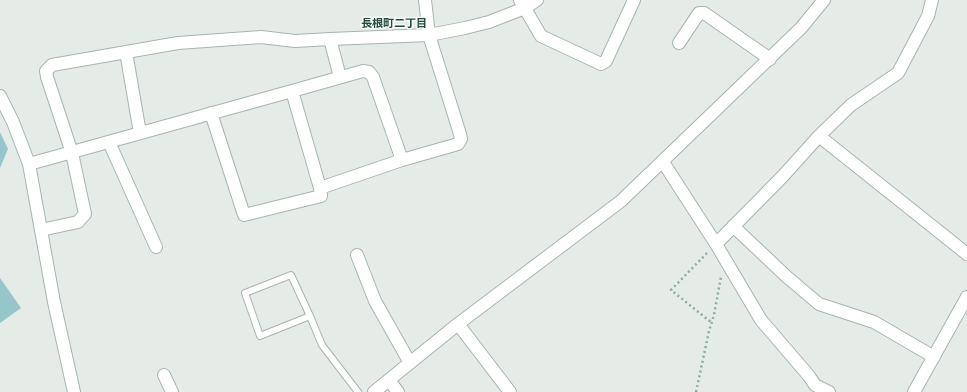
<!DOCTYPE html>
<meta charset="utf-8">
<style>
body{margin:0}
canvas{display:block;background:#e5ece8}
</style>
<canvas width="967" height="392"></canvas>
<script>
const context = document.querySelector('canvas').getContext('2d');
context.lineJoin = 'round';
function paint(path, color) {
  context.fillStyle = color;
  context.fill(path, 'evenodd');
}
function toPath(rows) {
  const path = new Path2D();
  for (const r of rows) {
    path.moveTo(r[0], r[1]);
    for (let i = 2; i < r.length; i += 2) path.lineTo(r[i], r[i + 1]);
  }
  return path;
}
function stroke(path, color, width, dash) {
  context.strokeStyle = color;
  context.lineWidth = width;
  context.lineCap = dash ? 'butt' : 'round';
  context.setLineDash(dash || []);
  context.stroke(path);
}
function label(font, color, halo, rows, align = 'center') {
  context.font = font + ' Mulish,"Noto Sans JP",sans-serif';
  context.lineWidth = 3;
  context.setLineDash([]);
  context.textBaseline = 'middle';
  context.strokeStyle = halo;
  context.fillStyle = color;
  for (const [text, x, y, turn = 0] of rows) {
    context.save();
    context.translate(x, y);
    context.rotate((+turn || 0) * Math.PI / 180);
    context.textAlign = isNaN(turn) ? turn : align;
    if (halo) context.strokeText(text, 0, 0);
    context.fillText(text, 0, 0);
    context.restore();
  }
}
paint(toPath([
 [0,132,8,149,0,168],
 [0,278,21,308,0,323]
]), '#94c6ca');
const service = toPath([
 [310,316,260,336,245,293,291,275,310,316,322,345,358,392]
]);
const minor = toPath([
 [520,0,541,36,601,64,606,61,634,0],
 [330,39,340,77],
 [679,43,699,13,704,13,770,59],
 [126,52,140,133],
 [0,96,13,122,29,164,54,302,74,392],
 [211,113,244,215,321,196,320,188],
 [819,136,967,254],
 [109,142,156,247],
 [402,160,373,77,369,72,363,71,292,91,320,188,402,160,458,144,461,139,460,134,429,35,425,0],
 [663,162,716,244,761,320,809,376,815,385,829,392],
 [29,164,292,91],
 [733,226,787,277,819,304,874,322,934,357],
 [41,230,78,222,85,214,72,153,47,77,46,71,52,65,178,43,261,37,295,41,330,39,429,35,465,28,489,22,525,8,537,0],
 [716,244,783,176,819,136,851,105,898,73,928,16,932,0],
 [357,255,375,301,410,363],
 [458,324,510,392],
 [164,375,172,392],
 [389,380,398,392],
 [374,392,458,324,621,201,801,28,824,0],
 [914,392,967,297]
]);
stroke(service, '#a8b4ae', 8);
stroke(minor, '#a8b4ae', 14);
stroke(toPath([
 [707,253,671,290,712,323],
 [696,392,709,331,714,315,721,277]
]), '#89ac9e', 2.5, [2, 3]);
stroke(service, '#fff', 6);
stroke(minor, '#fff', 12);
label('bold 11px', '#244c3f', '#f5f9f7', [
 ["長根町二丁目",394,24]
]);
</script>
